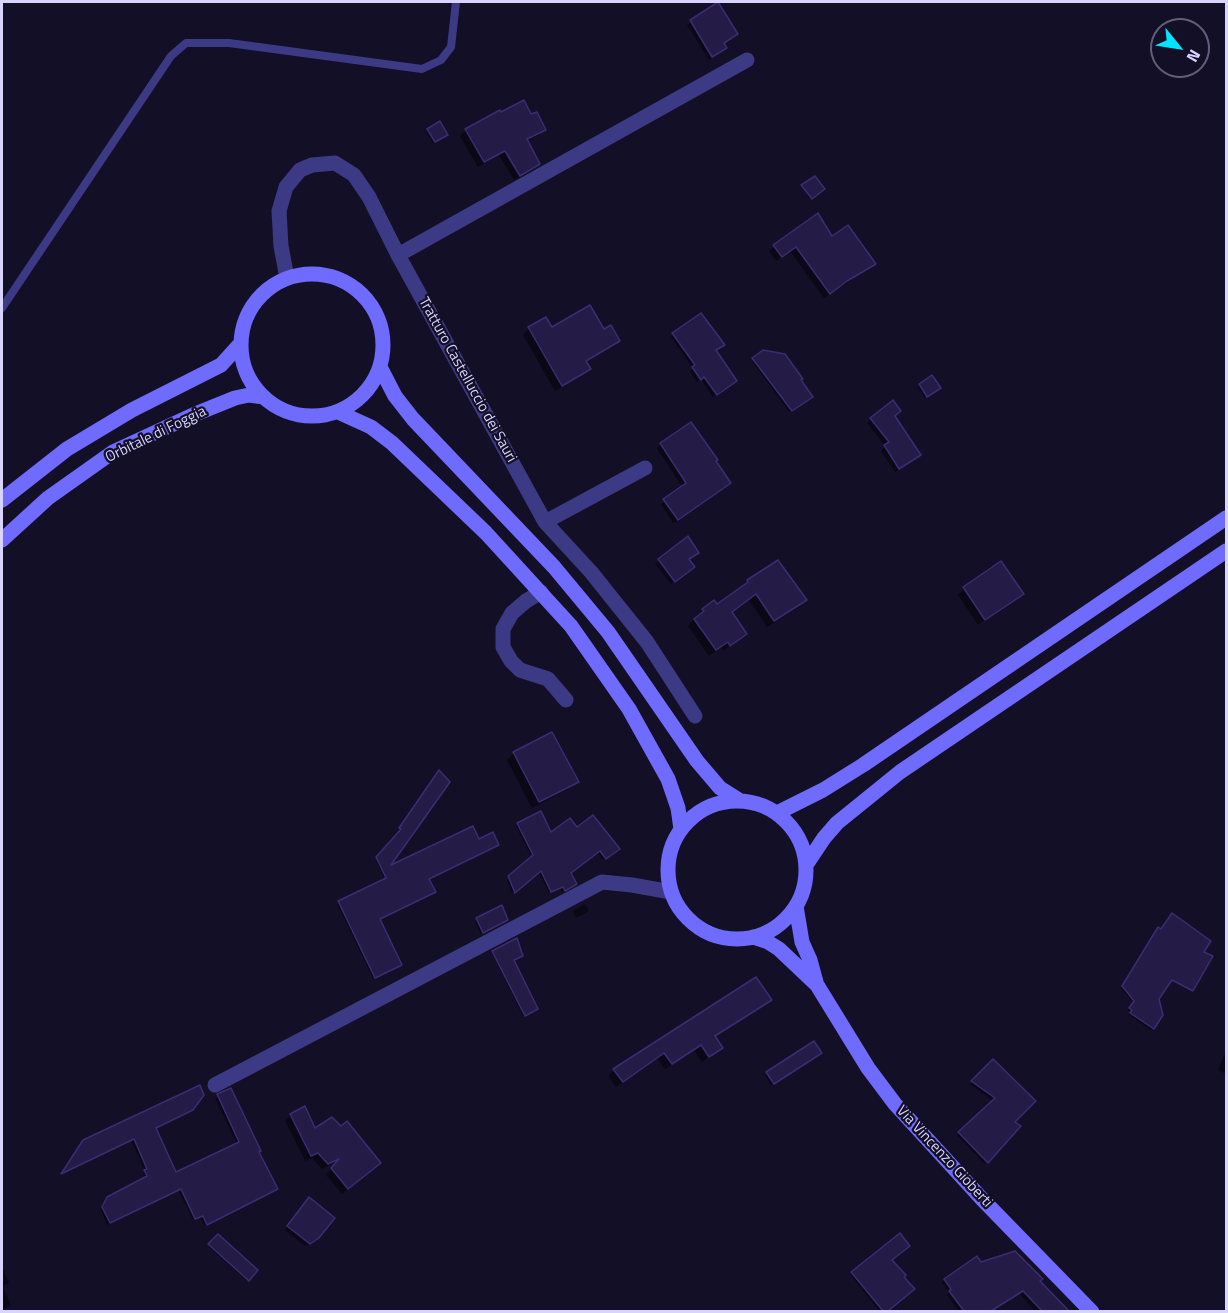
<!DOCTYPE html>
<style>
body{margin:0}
#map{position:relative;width:1228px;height:1313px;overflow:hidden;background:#130f26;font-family:"Titillium Web",sans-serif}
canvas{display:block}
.frame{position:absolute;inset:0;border:3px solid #d9d4ff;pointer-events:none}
.north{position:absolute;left:1150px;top:18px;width:60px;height:60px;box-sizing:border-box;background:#130f26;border:2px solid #625e7d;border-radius:50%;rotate:120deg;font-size:16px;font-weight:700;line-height:24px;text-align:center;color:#d9d4ff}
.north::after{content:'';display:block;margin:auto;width:21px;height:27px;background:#00e5ff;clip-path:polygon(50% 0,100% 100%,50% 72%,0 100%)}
</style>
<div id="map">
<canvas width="1228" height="1313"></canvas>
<div class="frame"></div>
<div class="north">N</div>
</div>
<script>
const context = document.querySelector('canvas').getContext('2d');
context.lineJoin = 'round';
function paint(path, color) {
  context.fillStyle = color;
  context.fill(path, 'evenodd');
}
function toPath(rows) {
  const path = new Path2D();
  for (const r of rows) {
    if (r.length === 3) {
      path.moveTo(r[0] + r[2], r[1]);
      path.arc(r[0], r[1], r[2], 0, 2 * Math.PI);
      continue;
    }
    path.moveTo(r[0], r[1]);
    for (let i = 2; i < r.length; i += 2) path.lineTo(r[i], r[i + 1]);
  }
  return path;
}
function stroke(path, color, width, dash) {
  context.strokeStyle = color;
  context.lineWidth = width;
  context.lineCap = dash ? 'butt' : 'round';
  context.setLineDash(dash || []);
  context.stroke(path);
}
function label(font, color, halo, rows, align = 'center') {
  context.font = font + ' "Titillium Web",sans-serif';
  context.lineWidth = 4.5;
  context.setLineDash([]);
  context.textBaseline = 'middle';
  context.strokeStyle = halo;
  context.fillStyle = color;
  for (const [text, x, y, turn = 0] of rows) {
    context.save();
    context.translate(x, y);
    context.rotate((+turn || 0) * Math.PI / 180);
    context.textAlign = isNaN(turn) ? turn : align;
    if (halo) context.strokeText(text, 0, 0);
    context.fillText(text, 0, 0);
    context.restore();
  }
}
paint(toPath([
 [718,4,723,44,726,48,709,60,687,25],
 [531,116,544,130,539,135,527,141,539,164,533,170,514,180,499,155,478,167,460,136,466,130],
 [428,130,444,136,433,143,426,132],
 [802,186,823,189,810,199,801,187],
 [832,238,874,264,824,298,790,251,776,261,769,251,774,246],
 [529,328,603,331,618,341,611,347,585,362,589,369,582,375,555,391,523,335],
 [673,334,715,351,733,383,713,397,701,379,697,382,690,371,693,368,671,337],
 [764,352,800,380,809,399,789,412,752,361],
 [932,377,937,390,925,398,918,387],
 [893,402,894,416,919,455,895,472,881,451,885,446,867,423],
 [690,424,714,462,725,487,673,523,661,504,683,488,657,448],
 [688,538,697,553,688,560,690,570,671,584,655,564],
 [748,582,805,600,799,607,767,627,749,600,731,613,745,634,723,651,721,647,709,656,688,626,703,610,717,606],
 [964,589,1022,594,978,625,958,595],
 [514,753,577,781,570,788,532,808,507,760],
 [439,773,387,869,428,879,378,919,399,966,373,978,337,904,385,880,376,860,400,831,398,830],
 [518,824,551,834,577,830,618,848,603,860,597,852,570,873,573,886,562,892,560,888,549,893,539,872,512,893,507,880,532,858,516,826],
 [585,904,589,911,576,918,573,911],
 [501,907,505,921,481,934,475,921],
 [1157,931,1202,952,1192,990,1191,991,1171,980,1158,999,1162,1015,1151,1030,1129,1015,1131,1013,1128,1010,1133,1003,1121,988],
 [493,952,512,961,535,1010,523,1016,492,953],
 [770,999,764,1005,714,1037,721,1048,702,1062,694,1050,665,1069,657,1058,616,1087,608,1076,614,1070],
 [1226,1050,1226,1074,1218,1070],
 [818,1055,771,1085,765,1075,767,1073],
 [993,1061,1013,1122,1018,1126,985,1164,957,1135,993,1101,970,1084],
 [230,1090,258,1152,276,1189,205,1226,200,1217,193,1220,178,1190,107,1225,101,1210,105,1201,145,1179,143,1174,145,1171,131,1140,62,1174,81,1145,192,1109,155,1129,175,1174,237,1144,215,1098],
 [291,1115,314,1130,373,1168,342,1194,326,1175,337,1161,322,1169,312,1158,305,1161,285,1121],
 [306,1203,314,1241,305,1246,285,1230],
 [900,1235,890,1260,913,1289,886,1312,880,1312,850,1274],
 [218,1236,256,1270,247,1281,208,1246],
 [980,1264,1038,1281,1067,1312,1036,1312,1019,1293,992,1310,993,1312,959,1312,947,1295,949,1293,942,1282],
 [2,1266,9,1283,3,1286,11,1306,2,1310]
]), '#0007');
const building = toPath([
 [718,2,738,34,724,43,727,48,712,57,690,20,718,2],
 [524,100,531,114,537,112,546,130,527,139,540,164,520,176,505,151,484,162,465,129,500,110,501,112,524,100],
 [440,121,448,135,435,142,427,129,440,121],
 [815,176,825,189,812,199,801,185,815,176],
 [818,213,832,236,848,225,876,264,847,281,830,294,796,247,782,257,773,245,818,213],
 [590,305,604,329,611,325,620,341,586,361,591,369,562,386,528,327,546,317,552,327,590,305],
 [701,313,725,345,716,350,737,381,717,395,704,377,701,380,692,367,695,365,672,333,701,313],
 [763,350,785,354,803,379,801,380,813,397,792,411,752,358,763,350],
 [932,375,941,388,927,397,919,384,932,375],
 [893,400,901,411,895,416,921,455,899,469,884,445,889,442,870,418,893,400],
 [691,422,718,460,716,461,731,483,678,520,663,499,686,483,660,443,691,422],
 [688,536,699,553,689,559,695,567,675,582,658,559,688,536],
 [778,560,807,600,774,621,756,594,732,612,747,634,730,646,728,642,716,650,694,619,704,611,702,609,714,600,717,604,748,582,747,580,778,560],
 [1001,561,1024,594,985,620,963,587,1001,561],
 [552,732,579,782,539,802,513,752,552,732],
 [439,770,450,782,391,865,473,826,479,839,493,832,499,845,429,879,436,892,380,919,402,965,375,978,338,901,386,878,376,857,401,829,399,828,439,770],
 [541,811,551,832,570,818,577,827,593,815,620,849,606,859,600,851,571,873,577,884,565,891,563,887,551,892,541,871,515,893,508,876,533,855,517,823,541,811],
 [502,905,508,920,483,933,476,918,502,905],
 [1172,913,1211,941,1204,952,1213,956,1193,991,1172,980,1159,999,1163,1015,1154,1029,1130,1013,1132,1010,1129,1008,1134,1001,1122,986,1158,927,1161,929,1172,913],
 [517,938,523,956,514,960,538,1009,525,1016,492,951,517,938],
 [756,977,772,1000,715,1036,723,1048,709,1057,701,1045,672,1064,664,1053,623,1082,613,1069,756,977],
 [814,1041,822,1053,774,1084,766,1072,814,1041],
 [993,1059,1036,1101,1015,1122,1021,1126,988,1163,958,1132,995,1098,971,1081,993,1059],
 [200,1085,204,1095,193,1110,156,1128,176,1172,239,1142,217,1094,231,1088,261,1151,259,1152,278,1189,207,1225,203,1216,195,1219,181,1189,110,1223,102,1207,107,1197,147,1176,144,1170,147,1169,134,1139,61,1174,83,1140,200,1085],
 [305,1106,315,1128,332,1117,341,1126,347,1121,381,1163,348,1189,331,1168,339,1159,328,1164,318,1153,311,1156,290,1114,305,1106],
 [309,1197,335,1218,319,1238,310,1244,287,1226,309,1197],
 [900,1233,910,1246,892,1260,906,1275,904,1277,915,1289,888,1311,883,1311,851,1272,900,1233],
 [218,1234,258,1270,249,1281,208,1244,218,1234],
 [1015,1251,1043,1279,1040,1281,1069,1311,1042,1311,1023,1291,991,1311,964,1311,949,1291,951,1289,944,1279,977,1256,981,1262,1015,1251]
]);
paint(building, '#241b47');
stroke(building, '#3b2d73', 1.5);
stroke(toPath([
 [2,308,171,56,186,43,229,43,422,69,441,60,451,47,456,2]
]), '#3d3a85', 8);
stroke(toPath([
 [398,255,747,60],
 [287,278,281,246,279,211,286,187,300,170,312,165,335,163,354,175,369,197,398,255,545,522,591,572,647,642,695,716],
 [545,522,645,468],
 [541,592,526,601,512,613,503,629,503,647,511,661,520,670,548,679,566,700],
 [215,1085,602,882,632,885,671,892]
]), '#3d3a85', 15);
stroke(toPath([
 [312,345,71],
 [380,367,395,396,413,419,554,567,608,632,697,761,720,788,739,800],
 [338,412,371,427,392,443,486,533,571,626,629,709,668,779,678,808,681,829],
 [2,500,67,449,132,410,221,365,241,343],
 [2,540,48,498,113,452,193,415,235,398,249,395,264,397],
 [737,870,69],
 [777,813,823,790,863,765,1226,518],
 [806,865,824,838,837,823,900,772,1226,551],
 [796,906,802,942,810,960,816,982],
 [753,937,768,942,779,949,817,985,868,1068,895,1104,982,1199,1092,1312]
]), '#6f6bff', 15);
label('15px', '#d9d4ff', '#130f26', [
 ["Tratturo Castelluccio dei Sauri",467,380,61],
 ["Orbitale di Foggia",156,435,-26],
 ["Via Vincenzo Gioberti",944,1157,47]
]);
</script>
